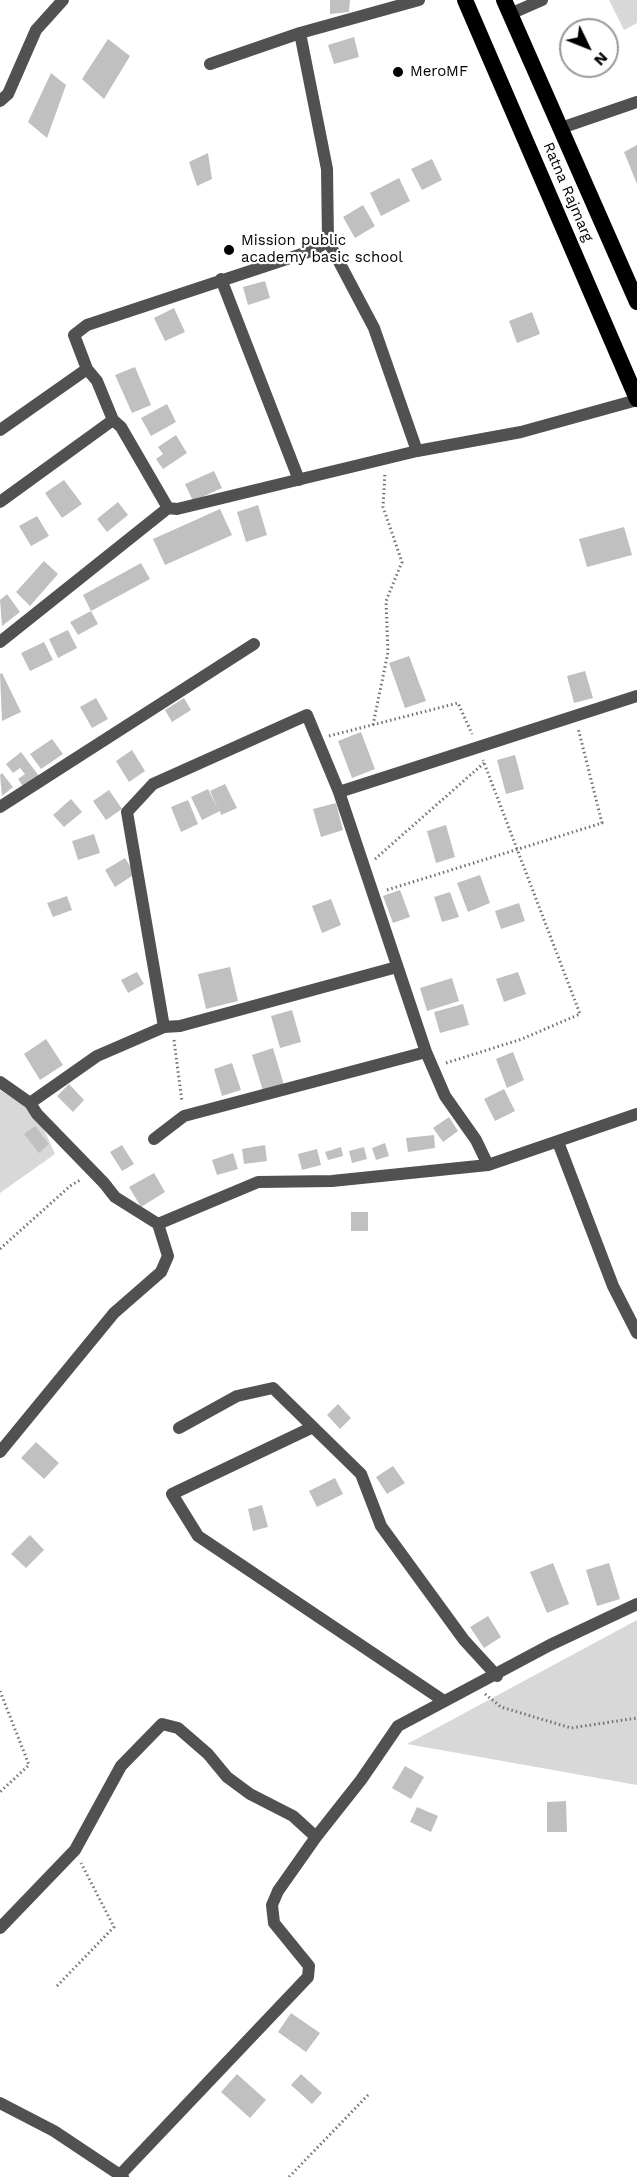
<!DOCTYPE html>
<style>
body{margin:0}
#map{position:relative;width:637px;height:2177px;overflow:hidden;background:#fff;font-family:"Work Sans",sans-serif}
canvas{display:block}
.north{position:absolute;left:559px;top:18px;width:60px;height:60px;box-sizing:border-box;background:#fff;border:2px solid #999;border-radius:50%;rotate:133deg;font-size:16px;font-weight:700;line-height:24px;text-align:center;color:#000}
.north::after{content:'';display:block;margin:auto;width:21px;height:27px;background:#000;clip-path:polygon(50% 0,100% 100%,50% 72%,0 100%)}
</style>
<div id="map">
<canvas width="637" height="2177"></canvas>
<div class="north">N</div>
</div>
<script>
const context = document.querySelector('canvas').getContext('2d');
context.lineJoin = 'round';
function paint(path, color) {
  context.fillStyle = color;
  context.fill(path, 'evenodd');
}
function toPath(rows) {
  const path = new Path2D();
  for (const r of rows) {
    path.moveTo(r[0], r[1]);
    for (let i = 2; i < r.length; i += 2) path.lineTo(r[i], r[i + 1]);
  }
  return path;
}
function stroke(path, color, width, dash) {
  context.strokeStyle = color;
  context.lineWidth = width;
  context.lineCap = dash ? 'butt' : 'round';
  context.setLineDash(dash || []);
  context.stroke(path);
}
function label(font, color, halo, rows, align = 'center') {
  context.font = font + ' "Work Sans",sans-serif';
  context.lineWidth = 4.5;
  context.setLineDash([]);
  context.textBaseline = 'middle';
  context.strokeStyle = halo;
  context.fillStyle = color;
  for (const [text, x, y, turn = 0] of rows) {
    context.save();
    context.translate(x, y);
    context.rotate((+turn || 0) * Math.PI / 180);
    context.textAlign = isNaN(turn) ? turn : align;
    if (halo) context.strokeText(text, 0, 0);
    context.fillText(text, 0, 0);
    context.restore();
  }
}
paint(toPath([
 [609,0,637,0,637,23,624,30],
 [0,1090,37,1114,55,1154,0,1193],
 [637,1620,637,1785,407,1744]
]), '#d8d8d8');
paint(toPath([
 [330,0,350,0,349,12,330,14],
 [354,37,359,57,334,64,328,45],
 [108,39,130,56,104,99,82,79],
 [51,73,66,85,47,138,28,122],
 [637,145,637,184,624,152],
 [208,153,212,179,197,186,189,162],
 [432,159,442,180,422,190,411,169],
 [399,178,410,201,381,216,370,193],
 [363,205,375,226,355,238,343,217],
 [265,281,270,298,248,305,243,287],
 [174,308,185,332,165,341,154,318],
 [532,312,540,334,517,343,509,321],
 [135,367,151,405,132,413,115,375],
 [167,404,176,422,151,436,141,418],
 [176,435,187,453,163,469,156,459,163,454,158,447],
 [214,471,222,488,193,501,185,484],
 [64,480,82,504,62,518,45,493],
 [118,502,128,515,107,532,97,519],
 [258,505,267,535,246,542,237,512],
 [220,509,232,535,165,565,153,539],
 [37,516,49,536,31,546,19,526],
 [624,527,632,555,587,567,579,539],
 [44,561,58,574,30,606,16,592],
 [141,563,150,579,91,611,98,624,78,635,70,622,91,611,83,595],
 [7,594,20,612,2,626,0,600],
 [68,630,77,648,58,658,49,639],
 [44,642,53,660,30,671,21,653],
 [409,656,426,701,405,708,389,663],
 [585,671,593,698,574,703,567,676],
 [2,673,21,712,2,721,0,674],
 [96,698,108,719,92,728,80,707],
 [184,698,191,710,172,722,165,710],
 [361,732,375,769,352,778,338,741],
 [52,739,63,754,41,769,30,754],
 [132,750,145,771,129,782,116,761],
 [21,752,39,776,24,788,18,779,25,774,20,768,13,773,6,764],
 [515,755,524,789,506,794,497,760],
 [2,773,13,787,2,796,0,775],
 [225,784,237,808,221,815,220,811,202,820,191,797,208,789,218,809,210,791],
 [109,790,122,809,106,820,93,801],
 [71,799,82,812,64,827,53,815],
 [188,800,198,824,181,832,171,807],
 [336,803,343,830,321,837,313,809],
 [446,825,455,857,436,863,427,831],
 [94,834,100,853,78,860,72,841],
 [125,858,135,874,115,887,105,870],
 [480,875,490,903,468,912,457,883],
 [400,890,410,917,393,923,383,896],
 [450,892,459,917,442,922,434,897],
 [67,896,72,910,53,917,47,903],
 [331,899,341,925,322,933,312,906],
 [519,903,525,921,501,929,495,911],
 [230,967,238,1001,206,1009,198,974],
 [137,972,144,984,128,993,121,980],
 [518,972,526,994,504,1002,496,979],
 [452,978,459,1001,427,1011,420,988],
 [463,1004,469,1025,440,1033,434,1012],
 [292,1010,301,1042,280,1048,271,1016],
 [46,1039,63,1065,40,1080,24,1054],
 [273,1048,284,1085,263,1091,252,1055],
 [513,1052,524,1080,507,1088,496,1059],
 [232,1063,241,1090,222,1096,214,1069],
 [69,1084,84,1100,73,1112,57,1096],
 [504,1089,515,1111,495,1121,484,1099],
 [449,1117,458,1131,443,1142,433,1128],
 [35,1126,49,1144,39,1153,24,1134],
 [434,1135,435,1148,408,1152,406,1138],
 [385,1143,389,1156,376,1160,372,1148],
 [122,1145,134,1164,122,1171,110,1152],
 [265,1145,267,1161,244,1164,242,1149],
 [341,1147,343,1156,328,1160,325,1152],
 [364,1147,367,1159,352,1163,349,1151],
 [317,1149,321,1165,302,1170,298,1154],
 [233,1153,238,1169,217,1175,212,1160],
 [154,1173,165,1192,141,1207,129,1187],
 [351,1212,368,1212,368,1231,351,1231],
 [338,1404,351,1418,340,1429,327,1415],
 [36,1442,59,1463,44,1479,21,1458],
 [393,1466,405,1483,387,1494,376,1477],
 [335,1478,343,1494,317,1507,309,1491],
 [262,1505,268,1527,253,1531,248,1509],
 [30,1535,44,1550,26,1568,11,1554],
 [553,1563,569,1604,547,1613,530,1572],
 [609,1563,620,1599,597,1606,586,1570],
 [488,1616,501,1637,484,1648,470,1627],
 [405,1766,424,1777,411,1799,392,1788],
 [566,1801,567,1832,547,1832,547,1802],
 [417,1807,438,1816,431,1832,410,1822],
 [291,2013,320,2033,306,2052,278,2032],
 [237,2074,266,2100,250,2118,221,2092],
 [301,2074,322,2093,312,2104,291,2085]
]), '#c0c0c0');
stroke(toPath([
 [373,725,388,652,386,601,402,562,383,507,385,472],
 [329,736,458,703,472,734],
 [375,859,484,763],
 [387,890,602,823,578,728],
 [174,1040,182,1102],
 [446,1063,522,1039,580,1014,483,760],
 [0,1249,70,1186,82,1179],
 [0,1691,29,1765,0,1792],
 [485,1694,501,1707,571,1728,637,1718],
 [57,1986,114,1927,81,1863],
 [289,2177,369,2094]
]), '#737373', 3, [1.5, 3]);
stroke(toPath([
 [510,14,542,0],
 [300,33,327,169,328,241,374,328,417,451],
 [210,64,300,33,419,0],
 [0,101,8,94,36,30,63,0],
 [561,128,637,102],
 [221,279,299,480],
 [0,430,87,369],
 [0,502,113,420],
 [168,508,121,427,113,420,97,381,87,369,74,335,87,325,314,250,328,241],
 [0,642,168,508,177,509,417,451,521,432,637,400],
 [339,792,637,696],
 [0,807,254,644],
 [0,1082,30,1103,37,1114,104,1183,115,1197,158,1224,258,1182,332,1181,488,1165,476,1140,445,1096,426,1052,339,792,307,715,153,784,127,812,164,1027],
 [30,1103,97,1056,164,1027,180,1026,397,967],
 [154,1139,184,1116,426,1052],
 [558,1142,613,1286,637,1333],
 [488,1165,637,1114],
 [313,1427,172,1494,198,1536,444,1701],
 [179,1428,237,1396,273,1388,361,1474,381,1526,464,1640,497,1676],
 [0,1452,114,1313,161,1272,168,1256,158,1224],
 [0,1928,75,1850,121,1766,162,1724,178,1728,208,1754,227,1777,250,1794,293,1816,316,1837],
 [0,2103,54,2131,123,2177],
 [120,2175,308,1977,309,1966,274,1923,272,1905,278,1891,316,1837,361,1780,398,1726,550,1645,637,1604]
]), '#515151', 12);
stroke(toPath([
 [465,0,637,399],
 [504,0,637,302]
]), '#000', 16);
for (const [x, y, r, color] of [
 [398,72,6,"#000"],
 [229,250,6,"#000"]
]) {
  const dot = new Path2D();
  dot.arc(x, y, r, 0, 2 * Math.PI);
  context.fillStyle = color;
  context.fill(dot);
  stroke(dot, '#fff', 2);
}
label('15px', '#000', '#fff', [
 ["MeroMF",410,72],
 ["Mission public",241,241],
 ["academy basic school",241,258]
], 'left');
label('15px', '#000', '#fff', [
 ["Ratna Rajmarg",568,192,67]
]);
</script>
